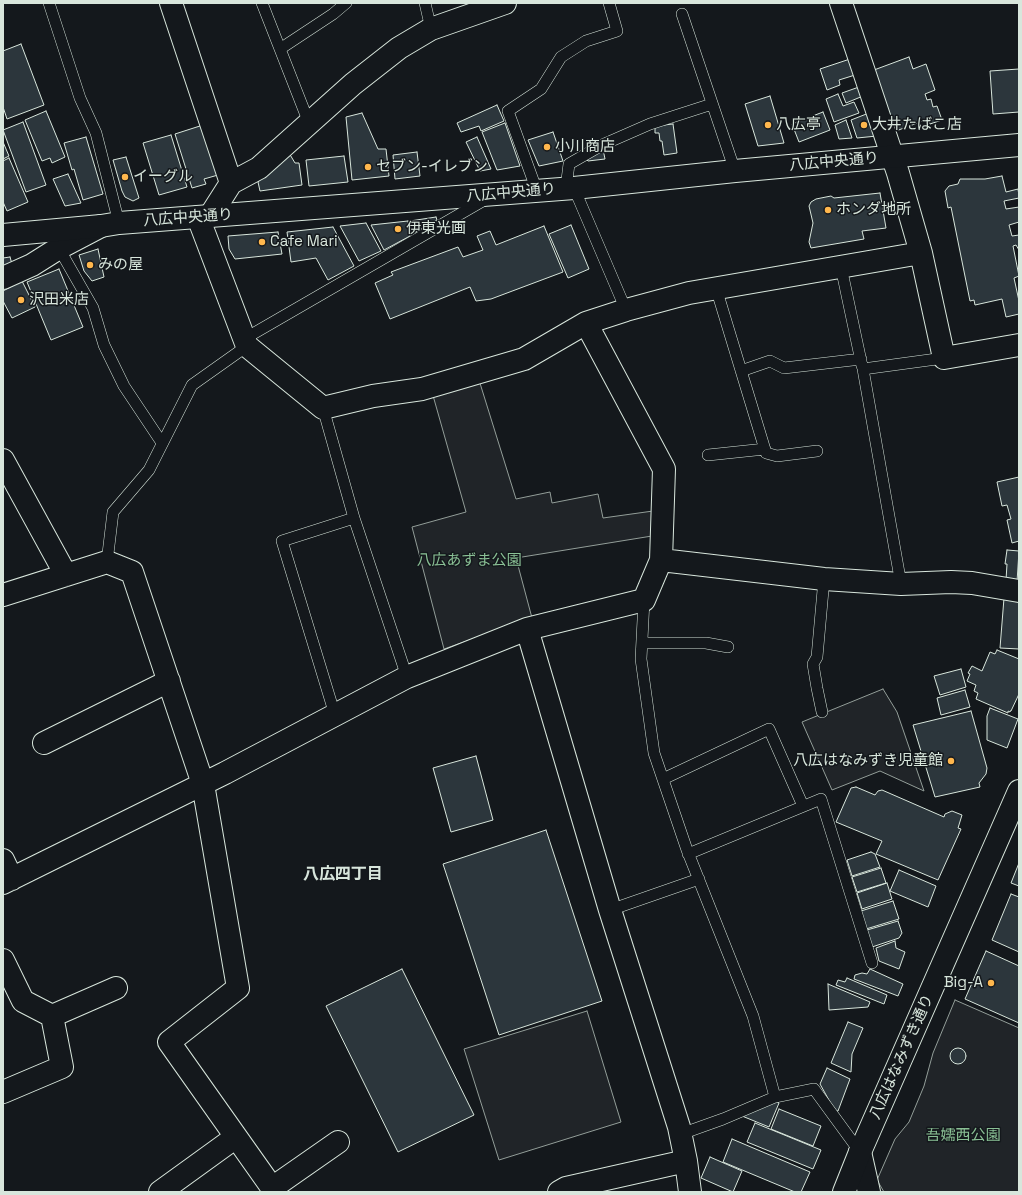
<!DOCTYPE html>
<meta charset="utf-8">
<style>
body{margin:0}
#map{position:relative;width:1022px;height:1195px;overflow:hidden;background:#14181c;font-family:"Space Grotesk",sans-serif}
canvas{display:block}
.frame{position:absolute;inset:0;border:4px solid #d8e6dc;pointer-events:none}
</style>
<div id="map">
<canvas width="1022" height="1195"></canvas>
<div class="frame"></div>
</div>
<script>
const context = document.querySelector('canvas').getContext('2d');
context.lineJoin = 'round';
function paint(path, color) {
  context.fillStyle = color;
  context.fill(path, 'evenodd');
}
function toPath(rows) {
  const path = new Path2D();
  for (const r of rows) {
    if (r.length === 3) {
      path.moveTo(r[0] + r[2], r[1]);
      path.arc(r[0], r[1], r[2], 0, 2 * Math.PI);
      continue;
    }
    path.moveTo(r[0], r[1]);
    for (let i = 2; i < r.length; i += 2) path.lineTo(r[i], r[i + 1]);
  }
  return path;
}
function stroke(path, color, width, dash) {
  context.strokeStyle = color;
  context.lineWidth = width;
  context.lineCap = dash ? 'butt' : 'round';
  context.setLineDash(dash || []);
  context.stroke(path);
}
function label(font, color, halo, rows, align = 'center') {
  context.font = font + ' "Space Grotesk","Noto Sans JP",sans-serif';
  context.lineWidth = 3;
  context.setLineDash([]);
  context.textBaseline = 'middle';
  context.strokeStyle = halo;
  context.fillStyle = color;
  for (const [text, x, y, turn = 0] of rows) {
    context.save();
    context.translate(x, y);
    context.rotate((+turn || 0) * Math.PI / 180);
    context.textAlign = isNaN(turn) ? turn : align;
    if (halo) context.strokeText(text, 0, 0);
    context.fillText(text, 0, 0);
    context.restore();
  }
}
const green = toPath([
 [479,380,516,499,550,492,552,503,598,494,603,518,653,511,652,536,516,558,532,618,444,649,412,527,466,512,432,392,479,380],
 [883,689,897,712,924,791,880,771,832,790,802,722,883,689],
 [955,1000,1019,1028,1019,1192,884,1192,877,1180,895,1139,909,1122,924,1086,933,1053,955,1000],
 [587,1011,621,1122,499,1160,464,1049,587,1011]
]);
paint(green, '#202428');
stroke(green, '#939e99', 1);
const building = toPath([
 [21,44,44,105,7,119,3,107,3,51,21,44],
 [909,57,913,69,926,64,935,90,925,94,927,100,931,99,933,107,937,106,942,120,930,124,928,119,896,131,874,70,909,57],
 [850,59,855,75,839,80,840,85,827,90,820,69,850,59],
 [1019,69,1019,112,993,114,990,71,1019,69],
 [859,87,863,96,846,103,842,93,859,87],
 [838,94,843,106,854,102,859,113,834,122,826,99,838,94],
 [770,96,784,143,758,146,745,104,770,96],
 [497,105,504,121,481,131,479,126,461,132,457,123,497,105],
 [46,111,65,157,52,163,50,158,42,161,25,120,46,111],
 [823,112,830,130,799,142,792,124,823,112],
 [362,113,378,149,386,149,389,176,352,180,346,117,362,113],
 [869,113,877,136,857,138,851,120,869,113],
 [846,120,852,138,839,139,835,125,846,120],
 [23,122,46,185,26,192,3,130,23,122],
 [505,123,520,166,497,170,482,132,505,123],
 [673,124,677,153,664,155,662,141,660,141,659,133,655,133,655,126,673,124],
 [203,125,218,175,204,179,206,184,192,188,175,134,203,125],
 [553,132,563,161,539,166,528,140,553,132],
 [171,135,187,187,159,195,143,143,171,135],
 [86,137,103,194,83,200,74,169,72,170,64,143,86,137],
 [477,137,491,169,480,171,466,142,477,137],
 [3,142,9,156,3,159,3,142],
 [603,149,605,159,588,161,586,159,603,149],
 [417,152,420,176,395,179,393,155,417,152],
 [289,153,295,163,299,163,302,185,260,191,258,182,289,153],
 [344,156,348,182,309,186,306,160,344,156],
 [126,157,139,198,133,201,125,197,122,191,113,160,126,157],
 [9,158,28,202,7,211,3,202,3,161,9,158],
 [68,174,81,203,65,206,53,179,68,174],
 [1002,176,1006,192,1018,189,1019,196,1019,198,1004,201,1006,209,1019,207,1019,222,1009,225,1012,236,1019,235,1019,250,1016,245,1013,246,1019,276,1014,278,1019,301,1019,314,1006,317,1002,299,975,305,974,300,970,301,951,207,948,208,945,191,949,186,958,184,960,179,985,179,1002,176],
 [880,193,886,228,862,231,864,239,811,248,809,242,813,223,809,206,811,202,816,199,831,196,834,198,880,193],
 [436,217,437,220,412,234,410,221,436,217],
 [408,221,410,236,384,250,371,225,408,221],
 [366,223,381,251,359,261,340,226,366,223],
 [571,225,589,269,568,278,549,234,571,225],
 [544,226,563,272,491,299,476,301,470,287,390,319,375,283,393,275,391,272,458,247,463,257,483,250,477,236,490,231,496,245,544,226],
 [333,227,354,266,328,280,316,258,291,262,287,232,333,227],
 [278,232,282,254,235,259,229,249,228,236,278,232],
 [98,249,104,277,92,281,84,271,79,255,98,249],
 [10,257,12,264,3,269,3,258,10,257],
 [59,269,83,327,51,340,27,282,59,269],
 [22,281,35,307,12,318,3,301,3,291,22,281],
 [1019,477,1019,541,1012,543,1007,520,1011,519,1007,505,1002,506,997,482,1019,477],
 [1007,550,1019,551,1017,582,1006,580,1007,564,1005,564,1007,550],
 [1004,598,1019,599,1019,649,1000,648,1004,598],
 [997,650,1019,659,1019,694,1011,711,1010,711,1010,712,1008,711,1008,713,976,699,978,693,974,691,976,685,967,681,970,674,968,673,972,666,982,671,990,652,995,654,997,650],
 [961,669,966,687,940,695,934,676,961,669],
 [965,690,970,707,941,715,937,698,965,690],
 [990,708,1018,719,1007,748,987,740,987,716,990,708],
 [971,711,987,768,986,774,979,783,980,787,935,797,913,725,971,711],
 [476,756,493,820,451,832,433,768,476,756],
 [856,787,875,795,878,791,882,790,944,817,945,814,952,811,962,815,958,828,961,829,938,880,876,854,882,841,836,822,851,788,856,787],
 [546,830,602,1001,499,1035,443,864,546,830],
 [871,852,875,854,880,867,852,876,847,860,871,852],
 [1019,863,1019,886,1011,883,1019,863],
 [881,868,886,883,857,892,852,877,881,868],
 [899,870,936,886,928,907,890,891,899,870],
 [887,883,892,899,862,909,857,893,887,883],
 [1011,894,1019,897,1019,952,992,940,1011,894],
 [893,901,899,919,866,929,861,911,893,901],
 [898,921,902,933,899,938,872,947,867,930,898,921],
 [895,941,896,948,905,952,899,969,879,961,876,948,895,941],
 [986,951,1019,966,1019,1023,965,999,986,951],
 [402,969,474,1115,398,1152,326,1006,402,969],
 [870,969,903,984,898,996,854,979,855,975,862,973,867,974,870,969],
 [847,978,887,995,884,1004,836,985,838,980,845,982,847,978],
 [828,984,870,1002,868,1007,829,1010,828,984],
 [848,1022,863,1028,852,1054,851,1072,831,1063,848,1022],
 [958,1056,8],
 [827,1068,850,1079,838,1111,835,1111,820,1084,827,1068],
 [775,1101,779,1103,769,1127,742,1116,775,1101],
 [779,1109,821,1126,813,1146,771,1129,779,1109],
 [755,1123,821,1150,813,1169,747,1142,755,1123],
 [732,1139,810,1172,801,1192,795,1192,723,1162,732,1139],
 [710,1157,742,1171,733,1192,701,1178,710,1157]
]);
paint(building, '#2c363c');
stroke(building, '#d8e6dc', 1);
const service = toPath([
 [49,3,80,98,96,133,119,223],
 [262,3,309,123],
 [425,3,431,29],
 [682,14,735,171],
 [280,49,333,14,346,3],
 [566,188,569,164,602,145,650,124,712,104],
 [574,188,626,310],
 [537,191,508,111,541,89,561,57,586,41,617,31,609,3],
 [57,245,93,308,104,345,124,386,162,443],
 [841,267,862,366],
 [716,288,766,453,777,456,817,451],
 [244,339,486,199],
 [741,371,770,361,784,368,861,359],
 [323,408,354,518,407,677],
 [708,455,765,449],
 [107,562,113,512,149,470,192,385,247,346],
 [901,584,863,369,944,358],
 [644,600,641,659,654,753,687,850,753,1016,775,1097],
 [642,643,706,643,728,647],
 [822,712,817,688,813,664,817,657,824,579],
 [335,715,282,541,354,518],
 [663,779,769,729,803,806],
 [688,854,821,799,872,963],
 [610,910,699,879],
 [681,1134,723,1119,775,1097,814,1089,860,1152]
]);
const minor = toPath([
 [171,3,231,183],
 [841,3,898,173,921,253,944,358,1019,345],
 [210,216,231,183,259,168,353,84,399,48,431,29,505,3],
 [198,217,247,346,323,408,373,396,422,389,524,359,586,323,626,310,689,293,921,253],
 [3,278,32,265,59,248,101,226],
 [3,460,66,575],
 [661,560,824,579,901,584,951,582,972,583,1019,591],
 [3,595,107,562,132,572,203,784,238,988,169,1042,275,1192],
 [527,629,610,910,679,1127,686,1161,690,1192],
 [44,743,169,681],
 [3,860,12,879],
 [3,883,225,773,407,677,527,629,644,600,661,560,664,469,586,323],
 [3,960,23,1001,52,1016,62,1067,3,1092],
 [52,1016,116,988],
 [860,1152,869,1192],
 [272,1188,338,1142],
 [160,1192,236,1137],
 [559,1192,566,1188,686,1161]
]);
const tertiary = toPath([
 [3,235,101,226,119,223,574,188,735,171,1019,145]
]);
const secondary = toPath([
 [844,1192,860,1152,1019,791]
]);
stroke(service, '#d8e6dc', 12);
stroke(minor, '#d8e6dc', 24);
stroke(tertiary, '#d8e6dc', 24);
stroke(secondary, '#d8e6dc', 24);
stroke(service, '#14181c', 11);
stroke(minor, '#14181c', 22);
stroke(tertiary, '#14181c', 22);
stroke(secondary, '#14181c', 22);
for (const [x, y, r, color] of [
 [768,125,4,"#ffb74d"],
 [864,125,4,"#ffb74d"],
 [547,147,4,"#ffb74d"],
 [368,167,4,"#ffb74d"],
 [125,177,4,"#ffb74d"],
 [828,210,4,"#ffb74d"],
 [398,229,4,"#ffb74d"],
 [262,242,4,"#ffb74d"],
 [90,265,4,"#ffb74d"],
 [21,300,4,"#ffb74d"],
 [951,761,4,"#ffb74d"],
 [991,983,4,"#ffb74d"]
]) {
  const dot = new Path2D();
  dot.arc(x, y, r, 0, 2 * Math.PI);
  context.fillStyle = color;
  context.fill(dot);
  stroke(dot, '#14181c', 1.5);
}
label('15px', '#d8e6dc', '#14181c', [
 ["八広亭",776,125],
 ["大井たばこ店",872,125],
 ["小川商店",555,147],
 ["セブン-イレブン",376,167],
 ["イーグル",133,177],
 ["ホンダ地所",836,210],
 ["伊東光画",406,229],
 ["Cafe Mari",270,242],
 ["みの屋",98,265],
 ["沢田米店",29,300],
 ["八広はなみずき児童館",943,761,"right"],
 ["Big-A",983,983,"right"]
], 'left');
label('15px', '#d8e6dc', '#14181c', [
 ["八広中央通り",834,162,-5],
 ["八広中央通り",511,193,-5],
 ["八広中央通り",188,218,-4],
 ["八広はなみずき通り",902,1057,-66]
]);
label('15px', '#8ac095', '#14181c', [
 ["八広あずま公園",469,561],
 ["吾嬬西公園",963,1136]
]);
label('bold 16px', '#d8e6dc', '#14181c', [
 ["八広四丁目",343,875]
]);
</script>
